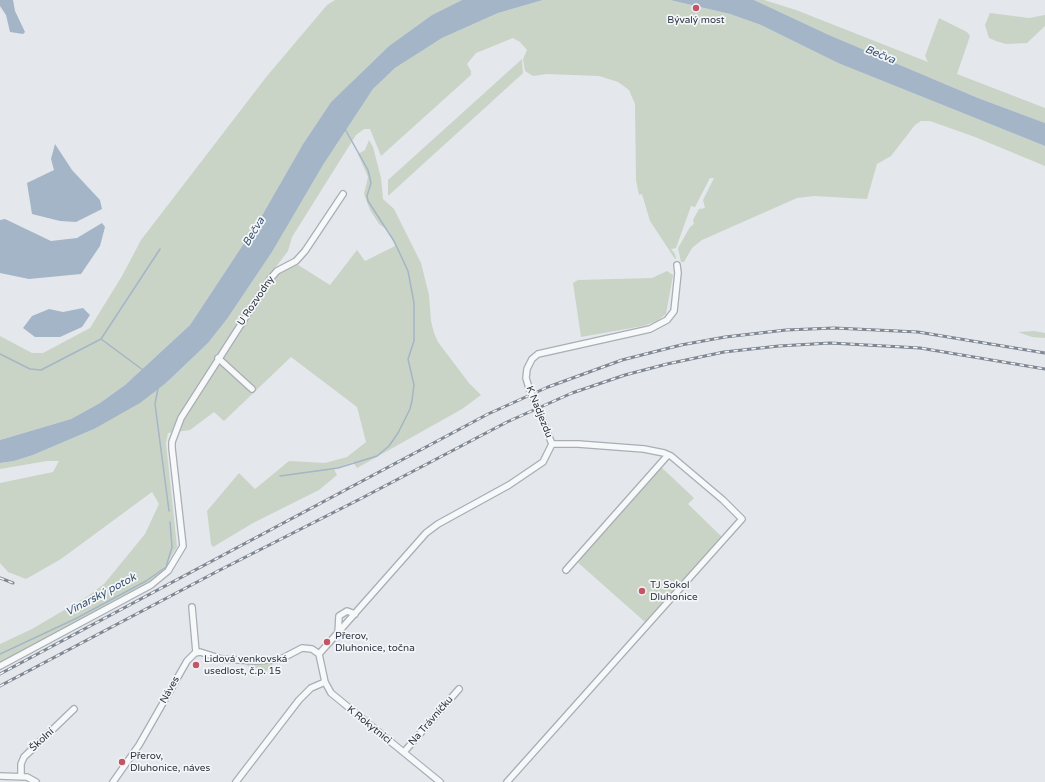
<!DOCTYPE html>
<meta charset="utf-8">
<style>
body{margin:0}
canvas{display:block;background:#e4e7eb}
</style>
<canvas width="1045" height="782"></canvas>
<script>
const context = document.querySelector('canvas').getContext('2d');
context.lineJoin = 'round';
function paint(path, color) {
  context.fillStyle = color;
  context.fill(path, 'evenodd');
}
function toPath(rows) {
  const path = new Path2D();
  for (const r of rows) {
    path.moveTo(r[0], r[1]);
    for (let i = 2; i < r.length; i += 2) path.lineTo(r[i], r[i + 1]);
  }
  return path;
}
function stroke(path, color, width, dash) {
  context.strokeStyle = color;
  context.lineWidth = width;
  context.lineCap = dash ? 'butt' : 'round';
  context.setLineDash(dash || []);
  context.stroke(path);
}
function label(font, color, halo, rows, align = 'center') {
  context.font = font + ' "Varela Round",sans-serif';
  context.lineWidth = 3.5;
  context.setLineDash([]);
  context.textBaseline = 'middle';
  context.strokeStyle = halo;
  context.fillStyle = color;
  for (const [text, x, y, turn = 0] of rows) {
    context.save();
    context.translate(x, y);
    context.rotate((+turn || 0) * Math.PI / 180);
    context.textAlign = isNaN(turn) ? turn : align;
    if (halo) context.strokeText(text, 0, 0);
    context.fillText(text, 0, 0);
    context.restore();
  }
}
paint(toPath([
 [335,0,462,0,432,15,389,46,331,102,303,144,260,219,190,325,125,385,100,403,71,419,0,440,0,336,32,353,43,353,90,328,122,276,141,240,267,76,327,5],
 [543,0,670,0,730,14,761,25,838,63,1045,146,1045,166,975,137,930,121,921,121,915,125,891,156,877,164,867,199,814,196,797,198,702,240,692,248,684,262,681,262,678,248,690,227,694,224,693,220,699,209,705,208,703,200,714,178,710,178,695,207,691,206,676,248,671,249,675,254,676,259,675,259,650,221,642,194,639,195,636,180,635,104,629,90,618,82,599,76,547,74,533,76,525,71,523,59,527,50,520,42,513,38,476,53,467,64,471,71,471,75,381,156,370,129,364,129,356,135,292,237,288,251,275,268,283,270,295,263,330,285,357,250,365,261,395,246,389,231,379,224,370,210,364,194,368,177,358,154,365,150,369,140,373,147,381,178,383,199,394,209,421,263,429,295,431,321,434,333,438,342,469,383,481,395,462,409,357,468,353,462,334,469,337,475,319,490,253,523,213,547,211,544,207,511,239,473,255,489,289,461,325,463,347,457,366,442,357,407,291,357,224,421,214,412,190,430,168,433,166,443,177,547,159,576,134,592,0,662,0,644,32,629,88,596,104,584,145,534,159,504,152,492,61,559,26,579,8,572,0,563,0,483,53,472,59,461,47,461,0,469,0,463,14,461,33,455,94,429,166,383,208,343,227,319,272,252,323,165,373,89,395,68,442,38,498,13],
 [754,0,764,0,796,10,928,62,925,56,939,18,967,32,970,36,957,74,1045,108,1045,123,978,98,829,35],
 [990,13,1029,18,1045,15,1045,26,1027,43,1006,44,996,41,989,38,985,25],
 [522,59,523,73,521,75,388,196,388,180],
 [667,271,673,275,666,314,657,321,643,326,581,337,573,283,578,280,652,278],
 [1034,331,1045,333,1045,338,1032,337,1018,332],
 [660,466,694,498,688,504,722,537,645,622,575,560],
 [275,662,262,676,245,664,246,664]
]), '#cad4c6');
paint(toPath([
 [0,0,13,0,15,11,25,32,23,34,10,32,6,15,0,6],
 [462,0,543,0,498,13,442,38,395,68,373,89,323,165,272,252,227,319,208,343,166,383,140,403,94,429,33,455,14,461,0,463,0,440,71,419,100,403,125,385,190,325,260,219,303,144,331,102,389,46,432,15],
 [670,0,754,0,829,35,978,98,1045,123,1045,146,838,63,761,25,730,14],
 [55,144,72,170,100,200,102,209,76,222,60,221,32,214,27,183,54,170,51,159],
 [5,219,51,241,77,238,102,223,105,227,100,246,81,274,29,279,0,273,0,220],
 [83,308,90,315,82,327,60,337,35,337,23,328,32,316,49,309,63,312]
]), '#a3b5c7');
stroke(toPath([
 [101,339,160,249],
 [0,354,30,369,41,370,101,339,143,370],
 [158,388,155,404,169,511],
 [280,476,338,468,377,456,389,446,398,433,410,409,412,401,414,385,408,359,414,341,414,303,408,271,394,241,368,201,367,196,371,183,368,170,345,129],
 [0,654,75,619,146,581,166,567,172,547,170,522]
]), '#a3b5c7', 1.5);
const minor = toPath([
 [218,358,252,389],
 [529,388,526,378,527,369,532,359,538,354,650,329,667,320,674,311,678,273,677,265],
 [566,570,668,455],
 [192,607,196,652],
 [338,634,339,616,347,611,355,614],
 [319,654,426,533,438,524,509,485,543,462,552,444,540,414],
 [319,654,325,682,331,693,440,782],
 [0,666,151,585,168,571,183,546,172,448,172,442,181,418,270,279,277,271,296,261,305,251,343,194],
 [404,752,459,689],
 [0,776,27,777,36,782],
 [21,776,21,764,24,757,74,709],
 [113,782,139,745,187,661,195,653,200,652,222,659,256,661,281,659,302,648,312,649,319,654],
 [236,782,299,700,311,688,325,682],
 [507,782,742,519,723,500,671,456,664,453,644,449,578,444,552,444]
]);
stroke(minor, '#a9aeb5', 8);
stroke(minor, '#f7f8f9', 5.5);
const rail = toPath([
 [0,578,13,583],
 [0,674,488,414,548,387,622,360,681,345,725,337,786,330,834,328,918,332,1045,353],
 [0,686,218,571,362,498,507,422,572,393,625,375,667,364,724,352,779,346,830,343,920,348,1045,369]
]);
stroke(rail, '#7f8793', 3);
stroke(rail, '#f4f6f8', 1.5, [4.5]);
const minorBridge = toPath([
 [529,388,540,414]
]);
stroke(minorBridge, '#a9aeb5', 8, []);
stroke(minorBridge, '#f7f8f9', 5.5);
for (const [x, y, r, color] of [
 [696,8,4,"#c45567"],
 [642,591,4,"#c45567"],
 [327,642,4,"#c45567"],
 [196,665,4,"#c45567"],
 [122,762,4,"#c45567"]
]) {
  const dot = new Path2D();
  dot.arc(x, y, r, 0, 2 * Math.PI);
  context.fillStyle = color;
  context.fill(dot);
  stroke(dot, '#f4f6f8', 1.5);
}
label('10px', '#2d3542', '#f4f6f8', [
 ["Bývalý most",696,20,"center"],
 ["TJ Sokol",650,585],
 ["Dluhonice",650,597],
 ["Přerov,",335,636],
 ["Dluhonice, točna",335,648],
 ["Lidová venkovská",204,659],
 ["usedlost, č.p. 15",204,671],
 ["Přerov,",130,756],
 ["Dluhonice, náves",130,768]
], 'left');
label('10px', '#2d3542', '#f4f6f8', [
 ["U Rozvodny",256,301,-56],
 ["K Nadjezdu",539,412,68],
 ["Náves",170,690,-61],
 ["Na Trávníčku",431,721,-49],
 ["K Rokytnici",369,725,39],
 ["Školní",42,740,-43]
]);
label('italic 11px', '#3a5473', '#f4f6f8', [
 ["Bečva",880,55,22],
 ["Bečva",254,232,-59],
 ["Vinarský potok",101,595,-28]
]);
</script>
